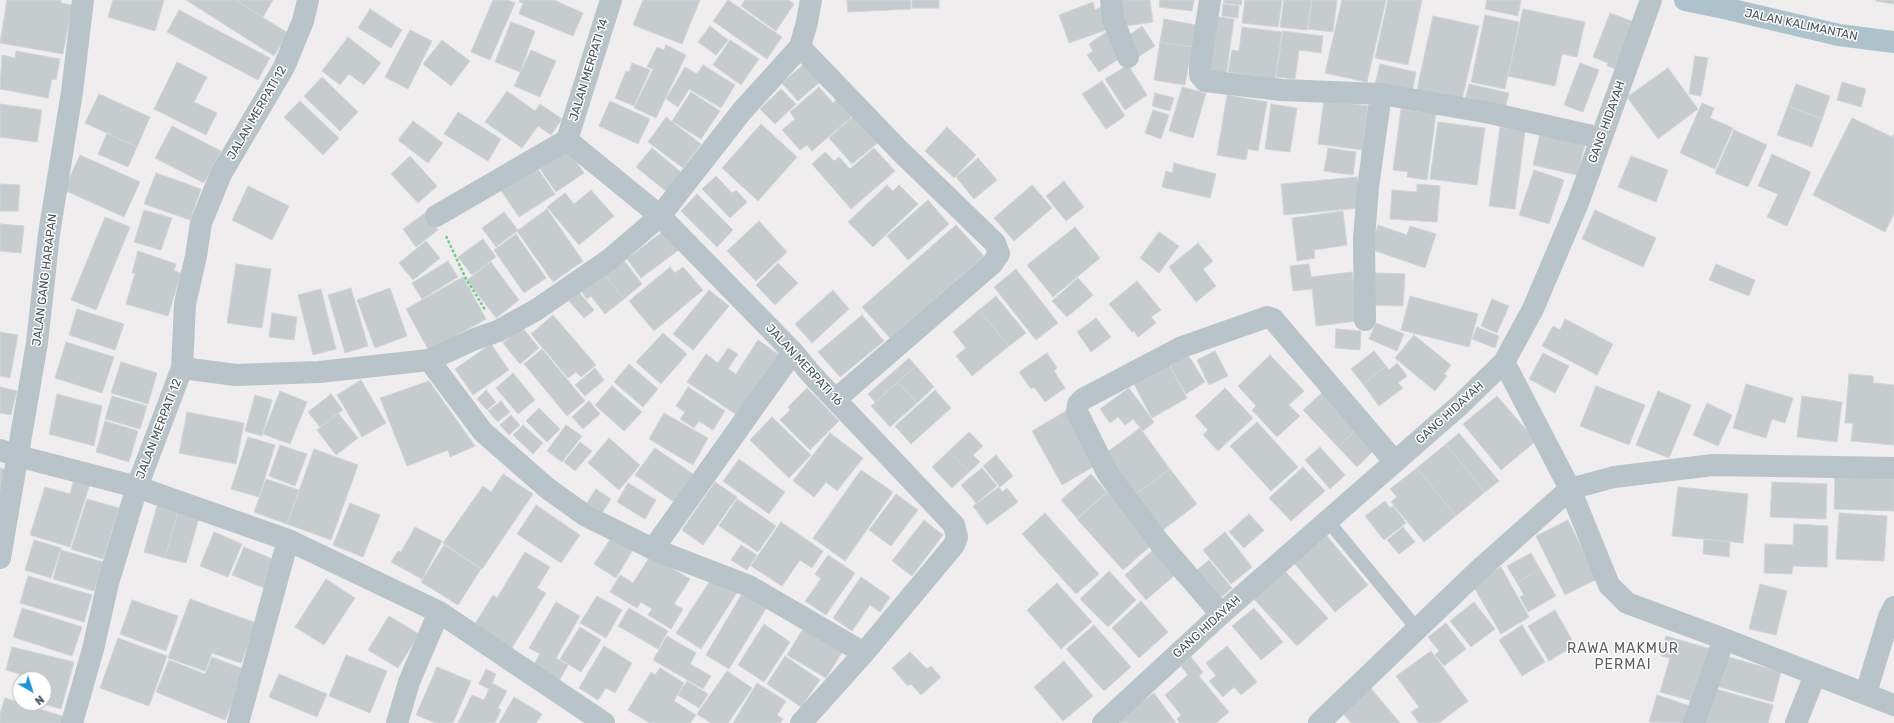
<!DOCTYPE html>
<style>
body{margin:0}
#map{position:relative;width:1894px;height:723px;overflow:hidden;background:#efeded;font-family:Rubik,sans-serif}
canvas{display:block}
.north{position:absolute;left:12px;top:671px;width:40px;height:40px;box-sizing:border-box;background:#fff;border:1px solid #b5bbbd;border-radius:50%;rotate:141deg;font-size:11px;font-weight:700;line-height:16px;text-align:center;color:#465459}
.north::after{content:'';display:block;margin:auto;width:14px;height:18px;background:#1e93d8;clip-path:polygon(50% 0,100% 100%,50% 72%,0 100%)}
</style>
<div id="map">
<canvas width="1894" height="723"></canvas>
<div class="north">N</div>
</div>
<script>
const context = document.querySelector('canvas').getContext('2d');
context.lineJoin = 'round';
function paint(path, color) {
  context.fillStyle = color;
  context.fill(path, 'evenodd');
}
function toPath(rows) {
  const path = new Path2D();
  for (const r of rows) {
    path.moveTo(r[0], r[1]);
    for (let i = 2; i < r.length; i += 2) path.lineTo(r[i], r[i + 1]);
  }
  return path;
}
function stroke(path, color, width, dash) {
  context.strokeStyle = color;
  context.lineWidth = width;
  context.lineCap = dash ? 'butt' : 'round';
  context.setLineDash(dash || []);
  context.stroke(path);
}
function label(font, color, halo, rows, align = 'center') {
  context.font = font + ' Rubik,sans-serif';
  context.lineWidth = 3;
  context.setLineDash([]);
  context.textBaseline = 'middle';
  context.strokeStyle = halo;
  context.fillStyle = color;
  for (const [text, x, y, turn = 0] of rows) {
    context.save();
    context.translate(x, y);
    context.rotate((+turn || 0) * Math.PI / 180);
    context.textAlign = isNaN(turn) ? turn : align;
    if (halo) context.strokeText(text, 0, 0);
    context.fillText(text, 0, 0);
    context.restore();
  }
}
const building = toPath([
 [7,0,61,0,61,3,72,5,63,54,0,43,7,0],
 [113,0,164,0,155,31,108,17,113,0],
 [186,0,235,0,288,33,274,56,186,0],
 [235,0,273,0,263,17,235,0],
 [493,0,507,0,515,3,490,60,471,52,493,0],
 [520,0,554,0,583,13,573,36,519,14,523,3,519,2,520,0],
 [643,0,700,0,682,44,633,25,643,0],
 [728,0,782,37,767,59,713,21,728,0],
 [745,0,788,0,794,4,776,31,741,6,745,0],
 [847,0,910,0,911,9,848,12,847,0],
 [912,0,939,0,939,8,912,8,912,0],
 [1116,0,1150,0,1153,22,1120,27,1116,0],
 [1160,0,1194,0,1192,11,1159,7,1160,0],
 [1224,0,1242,0,1241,5,1224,3,1224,0],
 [1245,0,1282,0,1278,27,1242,23,1245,0],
 [1284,0,1311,0,1307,30,1280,27,1284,0],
 [1312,0,1337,0,1333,32,1308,29,1312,0],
 [1342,0,1386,0,1367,82,1325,73,1342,0],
 [1388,0,1422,0,1408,65,1375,58,1388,0],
 [1487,0,1521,0,1518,16,1485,9,1487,0],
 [1876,0,1894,0,1894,4,1876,1,1876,0],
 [1093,2,1095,10,1101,7,1109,29,1069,43,1059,15,1093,2],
 [1223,4,1239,6,1238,18,1222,16,1223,4],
 [370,9,402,30,391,48,358,28,370,9],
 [1523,9,1585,22,1577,57,1562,54,1555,86,1508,76,1523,9],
 [179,10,270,58,258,80,167,32,179,10],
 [1610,13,1637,23,1619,70,1607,66,1608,63,1593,57,1610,13],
 [1485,15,1519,22,1505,89,1471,82,1485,15],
 [1213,16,1234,19,1226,76,1205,73,1213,16],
 [1433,16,1479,26,1461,104,1416,94,1433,16],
 [1164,19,1196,25,1192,47,1160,42,1164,19],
 [511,22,535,31,520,72,495,62,511,22],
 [710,26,728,40,716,55,698,42,710,26],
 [1142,26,1155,46,1138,57,1125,38,1142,26],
 [1242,27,1282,32,1275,79,1228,72,1232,50,1239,51,1242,27],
 [410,30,432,41,408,89,385,77,410,30],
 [1283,31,1323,36,1321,53,1299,50,1295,79,1276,77,1283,31],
 [1106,32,1123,56,1099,72,1087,55,1093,51,1089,44,1106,32],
 [348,37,381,63,364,85,349,74,340,85,322,71,348,37],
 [442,40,470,61,451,86,423,64,442,40],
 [730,40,759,59,741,85,713,65,730,40],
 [1160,42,1192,47,1185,85,1154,80,1160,42],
 [666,45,686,55,656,118,634,108,653,69,647,67,657,47,664,50,666,45],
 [531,50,556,61,540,97,514,86,531,50],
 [16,51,60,59,56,80,52,79,48,98,0,89,2,55,15,58,16,51],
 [1695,56,1708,58,1701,96,1689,94,1695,56],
 [177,62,207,77,194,102,217,113,206,135,154,109,177,62],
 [632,63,650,70,634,106,615,98,626,71,629,72,632,63],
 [805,63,821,81,798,101,782,83,805,63],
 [1580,63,1599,70,1583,112,1564,105,1580,63],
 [1380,64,1416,72,1412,93,1375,85,1380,64],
 [703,65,735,85,721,108,689,89,678,107,666,99,685,67,697,74,703,65],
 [1128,65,1147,95,1125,110,1105,79,1128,65],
 [1668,68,1698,109,1658,139,1627,97,1668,68],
 [322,77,358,112,340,131,304,96,322,77],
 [1102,81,1125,116,1106,129,1082,94,1102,81],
 [1842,82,1866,89,1861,107,1837,100,1842,82],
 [1469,84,1509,93,1504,113,1464,104,1469,84],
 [1796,84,1830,96,1822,119,1788,106,1796,84],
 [819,87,833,103,841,96,856,113,812,151,807,145,800,150,782,130,795,119,790,112,819,87],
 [1182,87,1206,93,1193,138,1169,131,1182,87],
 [781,89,796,104,775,124,760,109,781,89],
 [507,91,535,111,540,104,562,119,551,135,538,126,522,148,485,122,507,91],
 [691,92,720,111,701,139,672,121,691,92],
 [1155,93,1174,98,1170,111,1152,106,1155,93],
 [99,94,150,117,137,147,85,123,99,94],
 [1227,95,1267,102,1258,151,1248,149,1246,160,1217,155,1227,95],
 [1324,100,1368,106,1362,150,1318,144,1324,100],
 [300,101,339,138,323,155,284,117,300,101],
 [610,101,650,119,638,144,599,126,610,101],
 [1702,103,1714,108,1710,118,1733,128,1715,169,1680,153,1702,103],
 [0,104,42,110,37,142,0,137,0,104],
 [1271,104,1297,108,1290,152,1265,149,1271,104],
 [1788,106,1822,119,1812,147,1777,135,1788,106],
 [1401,109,1436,114,1427,180,1407,177,1408,172,1393,170,1401,109],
 [1153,110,1169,115,1161,139,1145,133,1153,110],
 [458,112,501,139,488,161,444,134,458,112],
 [856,114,880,141,852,164,829,138,856,114],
 [666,117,701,144,683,168,648,142,666,117],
 [1852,118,1892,137,1894,134,1894,214,1885,232,1813,195,1852,118],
 [413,121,443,143,428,163,398,140,413,121],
 [1438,122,1485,128,1477,185,1430,179,1438,122],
 [761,124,797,157,758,201,722,168,761,124],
 [172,126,221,151,204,183,155,158,172,126],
 [947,127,976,155,954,178,925,151,947,127],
 [1500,127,1525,131,1515,209,1489,206,1500,127],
 [1734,130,1767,145,1748,187,1715,173,1734,130],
 [107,133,137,147,128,167,98,154,107,133],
 [1540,134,1585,144,1577,175,1533,165,1540,134],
 [564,144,584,173,556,192,536,163,564,144],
 [652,148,682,173,667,192,636,167,652,148],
 [874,148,895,171,851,209,812,164,825,152,834,161,839,157,850,169,874,148],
 [1328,148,1356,152,1353,175,1324,171,1328,148],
 [1772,154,1811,172,1787,226,1767,217,1778,194,1758,186,1772,154],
 [80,155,140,182,124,217,64,190,80,155],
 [410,156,437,186,418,203,391,174,410,156],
 [1631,156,1668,170,1656,202,1618,187,1631,156],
 [978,158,997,180,974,199,956,177,978,158],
 [533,162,555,194,519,217,498,186,533,162],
 [1174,163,1216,174,1210,198,1162,187,1166,171,1172,173,1174,163],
 [1534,170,1564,180,1549,224,1519,215,1534,170],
 [156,173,201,189,190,220,144,204,156,173],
 [716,176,732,193,736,190,747,202,730,218,702,189,716,176],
 [1357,177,1360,208,1284,215,1281,184,1357,177],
 [1064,181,1084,207,1066,221,1046,196,1064,181],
 [0,184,20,185,18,211,0,211,0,184],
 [1417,184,1440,186,1437,222,1390,219,1392,190,1417,192,1417,184],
 [887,185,893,191,899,185,918,204,873,247,848,222,887,185],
 [1032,185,1052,208,1014,241,994,218,1032,185],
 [248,186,289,206,272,240,232,220,248,186],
 [591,190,614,216,579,245,547,207,565,193,574,204,591,190],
 [697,194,733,230,717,247,681,211,697,194],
 [928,200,949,224,908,260,887,236,928,200],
 [547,209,583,261,553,282,517,231,547,209],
 [144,210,172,218,161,250,134,242,144,210],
 [1595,210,1656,238,1643,267,1582,239,1595,210],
 [1343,211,1347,245,1314,250,1315,258,1297,261,1292,218,1343,211],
 [504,212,518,230,496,247,482,228,504,212],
 [425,213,438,230,416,247,403,229,425,213],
 [105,217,130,227,96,310,71,300,105,217],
 [759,221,787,252,756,281,727,251,759,221],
 [0,224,24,226,21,253,0,251,0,224],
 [956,225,984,256,890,338,862,307,956,225],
 [1378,225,1407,235,1410,226,1436,234,1425,268,1370,249,1378,225],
 [1075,227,1100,258,1053,297,1027,265,1075,227],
 [666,229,680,249,641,278,627,259,666,229],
 [1159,232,1179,246,1159,273,1140,258,1159,232],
 [516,234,546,278,524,293,494,250,516,234],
 [483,239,496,257,472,275,458,257,483,239],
 [426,241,440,258,413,280,399,263,426,241],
 [1198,243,1213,261,1203,269,1216,286,1196,302,1169,267,1198,243],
 [138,251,176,264,174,271,181,273,168,316,126,304,135,273,132,273,138,251],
 [622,258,642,284,624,299,603,273,622,258],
 [448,261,458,277,422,299,412,283,448,261],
 [491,262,519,300,496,318,467,280,491,262],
 [778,263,798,283,775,305,756,285,778,263],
 [236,264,271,269,262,328,227,323,236,264],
 [1309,264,1311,277,1352,272,1358,321,1316,326,1312,289,1293,291,1290,266,1309,264],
 [1716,264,1755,280,1749,296,1709,280,1716,264],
 [670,267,675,273,683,267,703,290,654,331,629,301,670,267],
 [1016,269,1058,323,1036,340,994,287,1016,269],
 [603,273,624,299,605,314,591,296,587,299,578,287,603,273],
 [1375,273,1405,274,1403,306,1374,305,1375,273],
 [463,277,486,319,429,351,406,309,463,277],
 [1078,278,1093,295,1067,317,1052,301,1078,278],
 [1137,281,1161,310,1151,317,1156,323,1138,337,1134,331,1132,332,1109,304,1137,281],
 [351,288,368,346,345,353,328,295,351,288],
 [390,288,407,336,375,348,357,300,390,288],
 [321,289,336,349,313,355,298,295,321,289],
 [709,290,729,306,693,350,673,334,709,290],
 [833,290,849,309,812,343,795,324,833,290],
 [579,292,594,310,584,318,569,301,579,292],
 [996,296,1026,333,1009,346,979,310,996,296],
 [1410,296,1478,314,1469,347,1401,330,1410,296],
 [1492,299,1509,306,1497,333,1481,326,1492,299],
 [77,309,124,324,115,350,69,335,77,309],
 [979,310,1009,346,972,376,956,356,966,348,953,332,979,310],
 [272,313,297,317,294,340,269,337,272,313],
 [553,315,596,365,581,377,576,372,568,378,531,334,553,315],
 [862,315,884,341,840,377,818,352,862,315],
 [1096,318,1111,337,1091,352,1077,332,1096,318],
 [1565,319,1613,344,1597,375,1542,346,1553,326,1560,330,1565,319],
 [1376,323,1404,334,1397,351,1369,339,1376,323],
 [522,327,539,348,520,364,503,343,522,327],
 [1477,327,1499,336,1495,348,1472,339,1477,327],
 [1336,329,1361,331,1360,350,1335,348,1336,329],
 [0,332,18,335,10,378,0,376,0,332],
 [663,333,687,354,661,384,636,362,663,333],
 [1414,335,1451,365,1444,374,1447,376,1435,391,1395,358,1414,335],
 [758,340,778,354,737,415,687,382,706,354,718,363,728,348,738,354,728,369,736,374,758,340],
 [66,342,114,357,102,393,55,378,66,342],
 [491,344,509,370,473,395,455,369,491,344],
 [542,349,585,401,567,416,524,364,542,349],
 [1215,351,1228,376,1209,385,1197,360,1215,351],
 [1374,351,1386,366,1363,384,1351,369,1374,351],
 [1047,353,1057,368,1054,371,1065,388,1045,402,1034,387,1031,389,1019,372,1047,353],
 [1543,353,1569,366,1555,393,1529,379,1543,353],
 [1188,355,1205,382,1186,394,1170,366,1188,355],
 [1270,355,1304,391,1289,405,1300,416,1277,437,1252,410,1256,406,1238,386,1270,355],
 [909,358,916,366,875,402,868,394,909,358],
 [121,362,157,373,148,404,111,393,121,362],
 [1168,363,1187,398,1152,418,1133,382,1168,363],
 [1397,363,1407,376,1398,383,1403,388,1379,406,1363,384,1386,366,1389,370,1397,363],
 [629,364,658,389,643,407,614,382,629,364],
 [916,366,934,387,917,403,898,382,916,366],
 [595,368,604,380,585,396,575,385,595,368],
 [513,373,535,400,518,414,496,388,513,373],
 [1849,374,1873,376,1873,383,1894,385,1894,445,1851,441,1853,423,1845,423,1849,374],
 [361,380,386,423,362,437,337,395,361,380],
 [429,381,475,446,450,457,448,450,407,466,380,398,429,381],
 [898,382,917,403,890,427,871,406,898,382],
 [1746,384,1793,398,1785,423,1772,419,1766,438,1733,428,1746,384],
 [612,386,642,412,624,431,595,405,612,386],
 [1596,386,1645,405,1629,445,1580,426,1596,386],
 [0,387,17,391,11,415,0,413,0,387],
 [688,387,725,411,713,430,699,421,694,428,680,419,685,412,676,406,688,387],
 [807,388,839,421,810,450,780,420,790,410,788,407,807,388],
 [1129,388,1154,422,1143,431,1133,419,1125,425,1118,417,1110,423,1100,409,1129,388],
 [1225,388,1253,418,1218,451,1203,435,1208,430,1195,416,1225,388],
 [486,390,496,402,487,410,477,399,486,390],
 [935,390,951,408,911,444,895,426,935,390],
 [280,391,307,402,290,444,263,434,280,391],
 [1324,391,1358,428,1338,447,1303,410,1324,391],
 [1658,391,1691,405,1669,458,1636,445,1658,391],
 [57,394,102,406,94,446,49,434,57,394],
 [331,394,343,410,320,427,308,412,331,394],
 [255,395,272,400,262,436,245,431,255,395],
 [112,396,147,406,140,429,105,419,112,396],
 [1497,396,1536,441,1501,470,1463,424,1497,396],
 [1802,396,1842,402,1837,442,1797,437,1802,396],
 [501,401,510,412,498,422,488,411,501,401],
 [589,401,600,414,583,429,572,417,589,401],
 [1707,403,1732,415,1718,446,1693,435,1707,403],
 [539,408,560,429,547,442,526,421,539,408],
 [1066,411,1096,465,1062,485,1032,431,1066,411],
 [187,412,244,423,236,464,179,453,187,412],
 [338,413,358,438,336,455,317,430,338,413],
 [664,413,708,438,693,465,649,439,664,413],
 [511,415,520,425,509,435,500,425,511,415],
 [772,417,811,455,789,478,750,440,772,417],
 [105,421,138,431,129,462,96,452,105,421],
 [1257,422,1298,467,1271,491,1230,446,1257,422],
 [523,425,543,443,533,454,513,435,523,425],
 [566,425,582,436,562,462,547,451,566,425],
 [1360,426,1373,451,1357,467,1338,447,1360,426],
 [1140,428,1170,469,1132,497,1102,456,1140,428],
 [969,432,983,446,973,455,980,462,969,472,949,451,969,432],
 [830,433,863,458,837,491,826,482,814,497,793,481,830,433],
 [1459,433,1499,481,1485,492,1446,444,1459,433],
 [248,437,275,445,259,497,231,489,248,437],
 [609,438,640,465,619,490,588,463,609,438],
 [580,442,592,451,575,471,564,462,580,442],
 [1446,444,1485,492,1456,516,1417,468,1446,444],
 [280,445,307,454,295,486,269,476,280,445],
 [1320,447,1345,475,1330,489,1305,460,1320,447],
 [655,448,693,474,674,502,635,475,655,448],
 [314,449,358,465,331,540,287,524,314,449],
 [949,451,969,472,952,488,932,467,949,451],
 [996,455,1013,476,1000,487,983,466,996,455],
 [739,459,785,492,769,514,723,481,739,459],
 [1303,467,1325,491,1291,521,1269,498,1303,467],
 [0,468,9,471,0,499,0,468],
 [982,468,997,486,976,503,961,485,982,468],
 [1417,468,1456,516,1424,542,1391,502,1397,497,1390,489,1417,468],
 [1170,469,1197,504,1159,533,1132,497,1170,469],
 [861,470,893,492,845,561,813,538,861,470],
 [1835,470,1894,472,1894,511,1834,509,1835,470],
 [503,474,533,494,482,569,443,543,483,486,491,492,503,474],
 [1091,474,1107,492,1077,518,1061,500,1091,474],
 [74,479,90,483,70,547,30,535,45,487,70,494,74,479],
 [266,479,299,490,287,524,254,512,266,479],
 [715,482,737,497,703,545,682,530,715,482],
 [1772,482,1827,484,1826,519,1770,517,1772,482],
 [628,483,656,500,645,519,617,502,628,483],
 [999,487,1002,492,1007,488,1018,502,987,525,973,506,999,487],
 [1678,487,1748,494,1743,543,1672,536,1678,487],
 [596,489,611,499,598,519,583,509,596,489],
 [1109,491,1155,542,1123,570,1077,519,1109,491],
 [896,494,918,510,891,546,869,530,896,494],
 [87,499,119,508,103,559,71,549,87,499],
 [159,499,180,505,165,558,144,552,159,499],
 [737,499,776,526,758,552,719,526,737,499],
 [1385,501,1390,508,1393,506,1406,523,1384,540,1365,516,1385,501],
 [350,503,380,515,363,557,333,545,350,503],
 [180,505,201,511,186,563,165,558,180,505],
 [536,505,580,535,561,563,517,534,536,505],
 [1045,513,1099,574,1076,594,1022,534,1045,513],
 [1839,513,1887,516,1884,561,1836,559,1839,513],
 [1249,514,1264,530,1244,548,1229,532,1249,514],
 [924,520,943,535,912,576,892,561,924,520],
 [1568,520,1597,579,1565,595,1536,536,1568,520],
 [781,522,823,551,812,568,800,560,782,586,751,566,781,522],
 [1794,524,1828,526,1827,567,1793,566,1792,574,1764,573,1765,544,1793,545,1794,524],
 [415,527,442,541,422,579,391,562,398,551,401,552,415,527],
 [1403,527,1415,542,1399,554,1387,540,1403,527],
 [214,532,242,544,228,577,200,566,214,532],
 [1225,532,1252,567,1231,584,1203,550,1225,532],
 [613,535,634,548,616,578,594,564,613,535],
 [1327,536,1368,585,1335,612,1294,563,1327,536],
 [1704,539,1730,542,1729,557,1703,554,1704,539],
 [34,540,61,548,51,578,25,570,34,540],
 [444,545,481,569,458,605,421,582,444,545],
 [741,545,757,555,747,570,731,560,741,545],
 [244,547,275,560,264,588,232,575,244,547],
 [61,550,103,562,94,591,53,579,61,550],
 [1153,550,1175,575,1146,600,1125,575,1153,550],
 [525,552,550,567,537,588,546,593,508,654,470,632,493,595,497,598,525,552],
 [1531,553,1540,569,1517,583,1507,566,1531,553],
 [651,555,690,579,674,604,683,609,671,629,648,615,652,609,641,602,637,608,610,592,620,575,633,583,651,555],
 [828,555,855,573,826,615,805,601,821,579,815,574,828,555],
 [1209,560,1232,588,1214,603,1191,575,1209,560],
 [1501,567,1529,617,1501,634,1472,584,1501,567],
 [1540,569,1556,596,1528,612,1520,597,1524,595,1517,583,1540,569],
 [1284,570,1328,618,1297,646,1253,598,1284,570],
 [1109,571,1136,600,1108,627,1080,599,1109,571],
 [714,575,738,591,701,649,676,633,714,575],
 [28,576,92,595,84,622,20,603,28,576],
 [861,577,890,597,880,612,870,605,852,631,833,618,861,577],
 [326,579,355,598,324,645,295,627,326,579],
 [1057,583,1092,622,1061,649,1027,610,1057,583],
 [1760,584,1787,591,1776,635,1749,629,1760,584],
 [743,592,767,607,729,669,706,655,743,592],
 [597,596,622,610,606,638,580,623,597,596],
 [190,599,256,623,241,663,212,653,205,671,168,658,190,599],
 [132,600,178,616,166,651,120,634,132,600],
 [1141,601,1168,632,1139,658,1112,628,1141,601],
 [556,602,580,616,556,658,568,665,558,683,532,668,540,654,529,648,556,602],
 [1474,602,1495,629,1471,647,1450,621,1474,602],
 [22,608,82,627,72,656,13,637,22,608],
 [629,608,668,631,658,649,618,626,629,608],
 [1254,608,1283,642,1261,660,1232,626,1254,608],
 [1555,610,1575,645,1549,661,1528,626,1555,610],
 [389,616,419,634,398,668,368,650,389,616],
 [1446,623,1466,649,1444,666,1435,655,1439,651,1428,637,1446,623],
 [764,624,790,642,764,682,738,665,764,624],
 [1094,625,1131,667,1104,691,1066,649,1094,625],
 [1522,625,1545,662,1522,676,1499,640,1522,625],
 [580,627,601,640,581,672,560,659,580,627],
 [804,627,843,651,826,678,787,655,804,627],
 [667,636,696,653,690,664,711,676,703,689,653,660,667,636],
 [1666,636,1714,650,1699,703,1660,692,1670,658,1661,656,1666,636],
 [118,638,167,656,149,706,100,688,118,638],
 [604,646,632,663,615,693,606,688,598,700,579,688,604,646],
 [1227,646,1257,682,1241,695,1234,687,1223,697,1209,681,1216,676,1206,663,1227,646],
 [12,647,74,662,61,709,40,703,44,703,44,679,20,679,20,698,14,697,20,674,6,670,12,647],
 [1431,651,1468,701,1439,723,1419,723,1411,712,1419,707,1396,676,1431,651],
 [910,652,927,669,931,666,941,677,921,695,911,684,908,686,892,668,910,652],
 [346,655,387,671,370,713,329,696,346,655],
 [1722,655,1781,672,1773,702,1713,685,1722,655],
 [785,656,820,680,801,707,767,684,785,656],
 [212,657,246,670,225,720,156,692,169,660,205,674,212,657],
 [1191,657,1203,672,1199,676,1229,712,1216,723,1180,723,1177,719,1181,715,1165,695,1188,675,1181,666,1191,657],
 [1064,661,1093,696,1063,721,1034,687,1064,661],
 [437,667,471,681,453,723,436,723,416,715,437,667],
 [660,668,684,683,674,701,696,715,690,723,650,723,628,710,651,672,655,675,660,668],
 [486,669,496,674,492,683,507,691,498,708,501,710,495,723,458,723,472,695,484,700,489,689,479,684,486,669],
 [727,671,752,688,728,723,711,723,697,714,727,671],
 [279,674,327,694,317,717,269,697,279,674],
 [687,681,708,694,699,708,678,695,687,681],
 [757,683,786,701,777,715,783,719,780,723,733,723,757,683],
 [1369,686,1400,723,1351,723,1340,710,1369,686],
 [1712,688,1773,705,1768,723,1702,723,1712,688],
 [1154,693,1176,723,1121,723,1118,719,1154,693],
 [1657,695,1693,707,1688,723,1649,722,1657,695],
 [514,697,542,714,536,723,499,723,514,697],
 [5,698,65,717,63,723,0,723,0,714,5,698]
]);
paint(building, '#c6cbce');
stroke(building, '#d1d4d8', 1);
stroke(toPath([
 [446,236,466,279,486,311]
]), '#74ca8f', 2.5, [3, 2]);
stroke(toPath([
 [1328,521,1418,630]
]), '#b8c4c9', 13);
stroke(toPath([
 [308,0,303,21,284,67,221,174,201,223,196,256,185,304,182,368,137,487,288,540,439,612,409,682,397,723],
 [1111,0,1113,19,1128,57],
 [1210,0,1200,65,1200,75,1205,81,1282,90,1381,94,1490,113,1601,138],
 [800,47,900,151,995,243,999,254,992,264,836,399],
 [567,140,611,0],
 [436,216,567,140],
 [1365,320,1364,239,1368,187,1381,94],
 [429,360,483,432,547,488,586,516,653,549,749,586,864,653],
 [1504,362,1570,489,1609,585,1627,603,1724,639,1894,705],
 [182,368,236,375,319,372,429,360,475,339,498,331,536,310,610,259,660,216,567,140],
 [0,450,18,456,137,487,108,583,93,649,72,723],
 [653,549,793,352],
 [0,558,37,343,49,234,72,92,83,0],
 [439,612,604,723],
 [1221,614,1159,542,1108,474,1077,412,1078,404,1083,399,1182,347,1267,317,1273,319,1395,462],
 [1866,693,1889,617,1894,607],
 [238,723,288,540],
 [801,723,864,653,954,545,957,537,954,525,812,375,793,352,660,216,742,111,800,47,807,22,811,0],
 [1103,723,1221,614,1461,404,1504,362,1533,309,1578,203,1651,0],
 [1319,723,1480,569,1570,489,1614,477,1713,465,1894,468],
 [1694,723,1724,639],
 [1796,723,1815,675]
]), '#b8c4c9', 22);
stroke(toPath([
 [1685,0,1724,8,1839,35,1894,42]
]), '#adc2cb', 22);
label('12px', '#465459', '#fff', [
 ["JALAN KALIMANTAN",1801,25,12],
 ["JALAN MERPATI 14",589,70,-73],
 ["JALAN MERPATI 12",257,113,-60],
 ["GANG HIDAYAH",1607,122,-70],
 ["JALAN GANG HARAPAN",45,280,-83],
 ["JALAN MERPATI 16",804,365,47],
 ["GANG HIDAYAH",1450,413,-42],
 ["JALAN MERPATI 12",159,429,-69],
 ["GANG HIDAYAH",1207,627,-42]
]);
context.letterSpacing = '1px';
label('14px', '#5a5f61', '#fff', [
 ["RAWA MAKMUR",1623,649],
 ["PERMAI",1623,665]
]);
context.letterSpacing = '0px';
</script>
